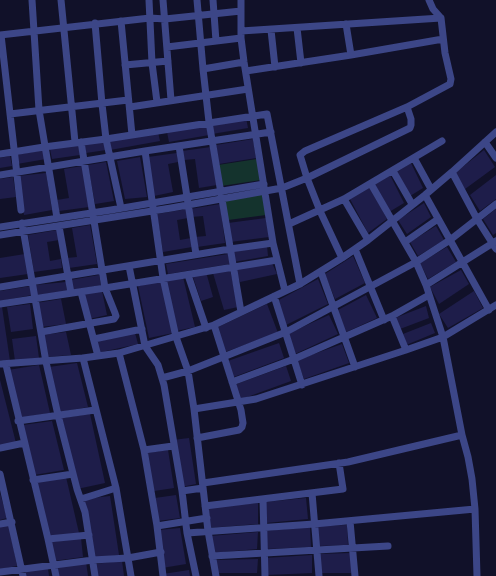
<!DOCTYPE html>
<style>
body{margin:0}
canvas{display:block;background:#111129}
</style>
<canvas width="496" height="576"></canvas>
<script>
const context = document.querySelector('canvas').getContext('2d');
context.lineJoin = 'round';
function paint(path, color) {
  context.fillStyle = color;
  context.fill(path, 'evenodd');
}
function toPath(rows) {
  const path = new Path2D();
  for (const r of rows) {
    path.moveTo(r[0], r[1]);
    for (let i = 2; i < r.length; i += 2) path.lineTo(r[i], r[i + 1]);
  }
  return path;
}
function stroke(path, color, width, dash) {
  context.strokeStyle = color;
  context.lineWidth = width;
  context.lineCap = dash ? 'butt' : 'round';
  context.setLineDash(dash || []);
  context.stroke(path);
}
paint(toPath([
 [257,159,261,180,221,186,218,165],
 [262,193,266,215,228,220,225,200]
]), '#14332d');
paint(toPath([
 [246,118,248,128,212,134,210,124],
 [207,125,209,135,169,142,167,132],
 [158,132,160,141,110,150,108,141],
 [253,139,256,158,219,164,216,145],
 [104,141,106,150,86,153,84,143],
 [78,145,80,155,52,159,50,149],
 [211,147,217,185,199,188,195,159,184,160,182,151],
 [44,150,46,159,17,164,15,155],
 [484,150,495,167,465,189,455,173],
 [177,153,178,162,168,164,173,192,154,196,148,157],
 [10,156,12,166,0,168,0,158],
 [140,157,147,197,125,199,117,161],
 [106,162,114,201,95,204,88,165],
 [411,163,423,188,410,196,397,172],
 [82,166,89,207,59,211,57,200,69,198,64,169],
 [46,173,52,210,24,215,18,176],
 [390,175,404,203,389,212,373,184],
 [496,175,496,199,480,211,470,195],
 [13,177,16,197,0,199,0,179],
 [370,186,387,219,368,233,350,199],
 [424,203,431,217,407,234,398,220],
 [220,204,225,243,197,247,195,237,206,236,203,216,191,217,190,209],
 [187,209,188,218,177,220,180,240,191,238,192,247,163,252,157,214],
 [496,209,496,233,493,235,483,219],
 [266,218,269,237,230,242,228,223],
 [90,225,97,264,69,268,67,258,77,257,72,228],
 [436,226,444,240,418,256,410,242],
 [57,230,59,240,47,242,50,261,61,259,62,268,34,272,28,235],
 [267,246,268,256,234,262,232,252],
 [447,247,456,262,428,279,420,263],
 [25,254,28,274,0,278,0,258],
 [228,254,230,264,168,274,166,264],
 [353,256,365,283,335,299,325,274],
 [272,263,277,274,240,282,235,269],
 [230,269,238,307,224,310,213,273],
 [461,270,469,284,439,304,430,287],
 [206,272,213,297,201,301,192,274],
 [99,275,101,285,72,290,70,280],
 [183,277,195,327,176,331,164,281],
 [318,279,328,304,286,325,277,301],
 [161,281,173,333,149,338,138,286],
 [66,282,67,291,37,295,35,285],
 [31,286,32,295,0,301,0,291],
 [102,291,107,315,89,319,84,294],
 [474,291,483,308,448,328,439,314],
 [366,295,377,318,344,333,338,310],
 [61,299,66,324,41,327,36,303],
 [30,304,33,329,11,332,7,307],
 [267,304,278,333,225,352,216,328],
 [426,306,429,318,400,329,395,318],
 [0,307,2,307,10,361,4,362,2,360,0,360],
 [329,315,338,334,295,354,287,334],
 [431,323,435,333,406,345,403,334],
 [66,332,71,355,46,357,42,335],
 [135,333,138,344,97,353,95,342],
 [36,336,39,358,15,361,12,339],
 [279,343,284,358,231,378,225,362],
 [342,344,349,363,304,379,297,360],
 [77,363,88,407,60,412,49,367],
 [39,365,50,413,19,418,8,370],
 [286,366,291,381,239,400,234,385],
 [0,380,16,443,0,445],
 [90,414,105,483,77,489,62,418],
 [52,421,64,470,34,475,23,425],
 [189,438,196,484,181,487,173,440],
 [168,450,174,488,154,491,146,453],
 [66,477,79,533,50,536,36,482],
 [0,493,7,518,0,520],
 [176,495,180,518,158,521,155,498],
 [110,496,119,555,93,558,84,499],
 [306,498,308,519,266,523,265,502],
 [258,503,258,524,208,528,206,508],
 [9,525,17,566,0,569,0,526],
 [347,525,348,545,318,546,317,526],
 [310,527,311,547,266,549,266,531],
 [180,528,186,564,162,568,159,530],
 [258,532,257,549,212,553,210,536],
 [81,538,83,557,53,561,51,542],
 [351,553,351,573,321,573,318,554],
 [312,555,312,573,266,575,265,558],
 [258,559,257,573,217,573,215,560],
 [122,561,124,576,96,576,94,564],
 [86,562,88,576,57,576,56,568],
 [48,569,49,576,26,576,25,571],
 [189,570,190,576,163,576,163,574]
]), '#1e1d4a');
stroke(toPath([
 [32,0,39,110,57,218],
 [61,0,75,142],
 [149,0,152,63,157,102],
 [163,0,171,100],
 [197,0,203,69,209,122,241,312],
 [213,0,216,41],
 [241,0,241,38,244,62,273,243,285,291],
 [121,21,132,135],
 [95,23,102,104,106,139,121,208],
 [346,24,351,55],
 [297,28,301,63],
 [271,30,275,67],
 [241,31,441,18,433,9,429,0],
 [0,35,150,18,165,19,241,11],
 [1,35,21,210],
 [167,47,241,38],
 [125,65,168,61],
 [203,69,244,62],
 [246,71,351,55,443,39],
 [130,107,248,89],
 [10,114,128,100],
 [81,142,105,288,277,260],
 [485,142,496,158],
 [179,146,196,254],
 [145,151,163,278,176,337,188,371,194,409,208,531,216,576],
 [0,154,44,147,106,139,267,114,300,284],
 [414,158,431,189],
 [393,171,412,204],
 [452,172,477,219,496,249],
 [0,175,145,151,271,132],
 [371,184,416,262,426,285,443,337,462,435],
 [425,195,489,310],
 [344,199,368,240],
 [22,223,46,362,58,415,77,489,85,512,95,576],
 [289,224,344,199,442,141],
 [59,226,71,293],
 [0,227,111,210,264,184],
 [0,235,171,208,282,188,307,178,410,128,411,125,411,119,407,107],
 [405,242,438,219],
 [355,249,384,320],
 [342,258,320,211,307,178,300,155,305,151,407,107,450,84,451,79,445,53,441,18],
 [129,266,145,346,158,365,164,385,182,491,187,533,196,576],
 [321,272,355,367],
 [188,275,206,328],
 [426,285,496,241],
 [0,287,230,249,273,243],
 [81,292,98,356],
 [274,296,302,385],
 [0,304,105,288,115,313,116,316,114,319,41,332],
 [392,316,406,350],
 [94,339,142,329],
 [119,353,144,450,157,526,163,576],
 [83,358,116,488,131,576],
 [0,364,83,358,119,353,214,325,300,284,342,258,368,240,425,195,452,172,496,132],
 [6,365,48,539,56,576],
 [162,378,188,371,286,332,416,262,450,240,496,204],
 [232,382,294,359,392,316,429,295],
 [194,409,256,399,406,350,443,337,496,305],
 [18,421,95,410],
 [197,438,239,430,242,427,243,423,241,410,214,325],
 [0,448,24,443],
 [144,450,173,446],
 [0,474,23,576],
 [33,480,73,474],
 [203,483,348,462,462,435,468,457,472,479,475,509],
 [182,491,203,488],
 [312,493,319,576],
 [81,499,116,488],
 [263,499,265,576],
 [205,506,343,489,339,463],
 [350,521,355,576],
 [0,524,12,522],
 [157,526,207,518],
 [187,533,314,524,475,509,477,576],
 [48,539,89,535],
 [212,556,388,546],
 [0,572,93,560,128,558,161,552]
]), '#3c4687', 7);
</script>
